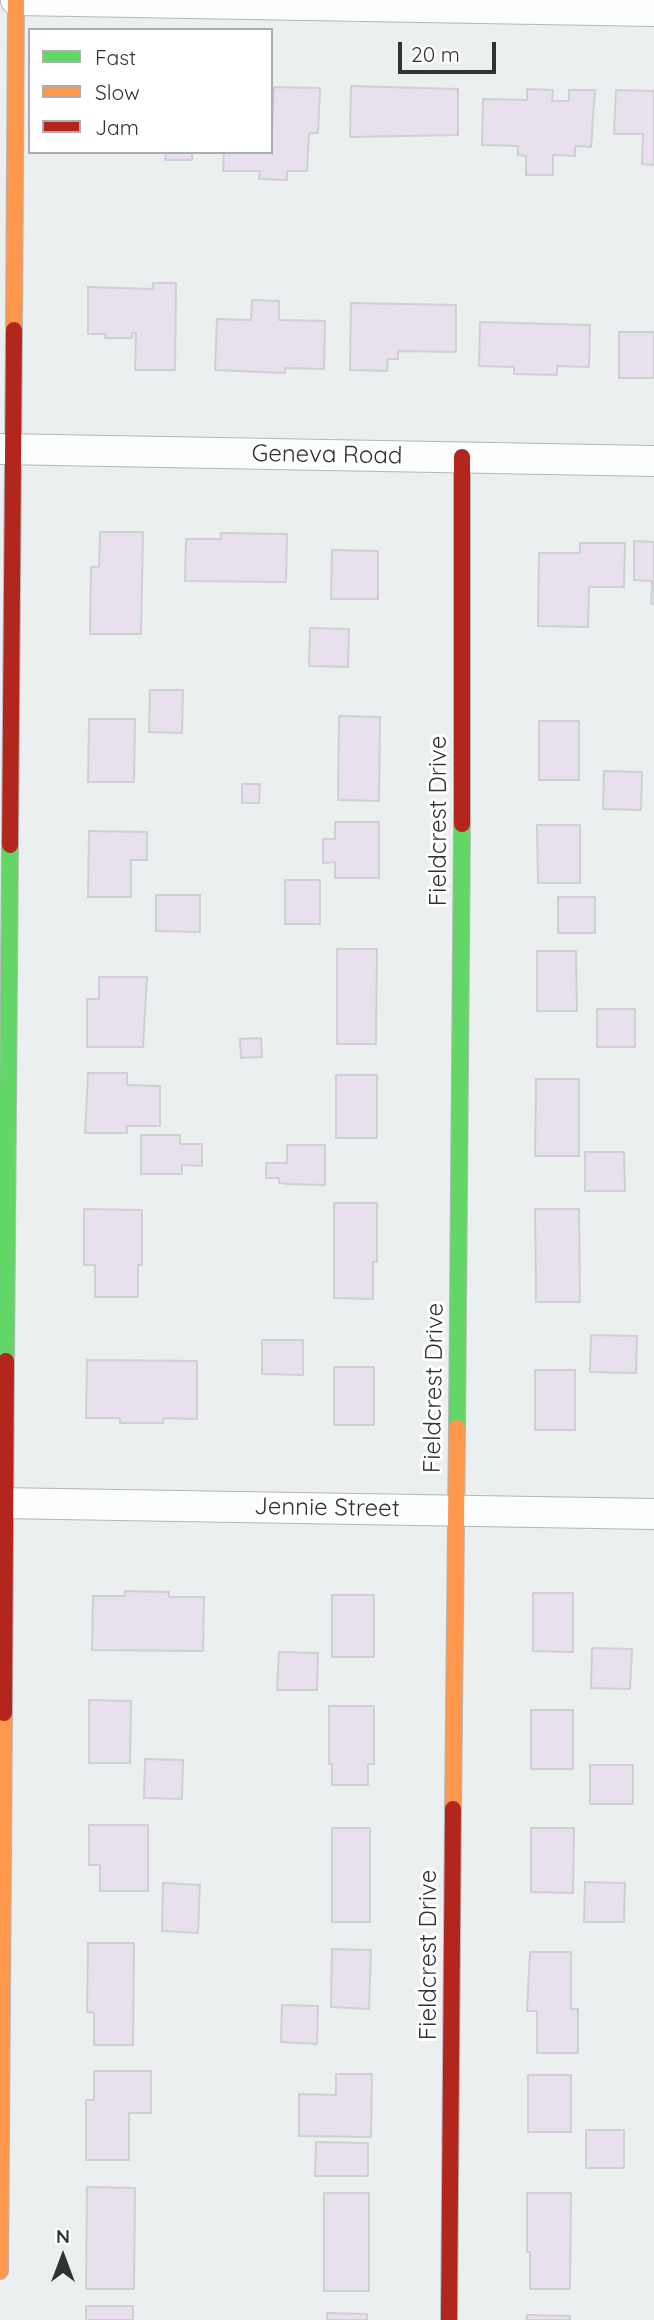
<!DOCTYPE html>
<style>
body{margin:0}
#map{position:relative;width:654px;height:2320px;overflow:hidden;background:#ebefef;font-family:Quicksand,sans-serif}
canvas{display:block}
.legend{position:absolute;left:28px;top:28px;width:245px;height:126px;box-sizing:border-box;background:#fff;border:2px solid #acadad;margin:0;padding:9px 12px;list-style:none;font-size:21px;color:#303332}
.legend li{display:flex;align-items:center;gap:14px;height:35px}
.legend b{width:35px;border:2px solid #acadad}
.north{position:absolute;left:28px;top:2222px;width:70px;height:70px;-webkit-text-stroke:5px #fff;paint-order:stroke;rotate:0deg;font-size:19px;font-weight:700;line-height:28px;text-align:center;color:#303332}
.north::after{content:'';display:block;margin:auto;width:24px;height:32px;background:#303332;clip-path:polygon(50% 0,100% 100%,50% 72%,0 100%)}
.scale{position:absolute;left:398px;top:42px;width:98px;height:32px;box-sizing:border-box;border:4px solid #303332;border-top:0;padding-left:9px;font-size:21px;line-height:24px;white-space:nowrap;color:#303332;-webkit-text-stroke:5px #fff;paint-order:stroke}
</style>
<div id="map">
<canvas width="654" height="2320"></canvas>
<ul class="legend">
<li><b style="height:9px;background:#63d668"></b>Fast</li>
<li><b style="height:9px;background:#ff974d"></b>Slow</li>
<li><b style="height:9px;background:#b3261e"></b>Jam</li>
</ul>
<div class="north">N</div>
<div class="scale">20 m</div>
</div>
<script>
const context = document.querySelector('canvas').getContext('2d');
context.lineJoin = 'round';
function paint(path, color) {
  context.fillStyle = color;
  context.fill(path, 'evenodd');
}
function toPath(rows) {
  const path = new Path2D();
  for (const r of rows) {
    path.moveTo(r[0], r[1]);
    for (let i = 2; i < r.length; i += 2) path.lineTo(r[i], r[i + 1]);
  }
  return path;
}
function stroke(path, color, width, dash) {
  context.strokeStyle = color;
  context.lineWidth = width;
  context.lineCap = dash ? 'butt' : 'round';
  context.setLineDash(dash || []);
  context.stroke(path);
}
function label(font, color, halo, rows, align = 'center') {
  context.font = font + ' Quicksand,sans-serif';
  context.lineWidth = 6;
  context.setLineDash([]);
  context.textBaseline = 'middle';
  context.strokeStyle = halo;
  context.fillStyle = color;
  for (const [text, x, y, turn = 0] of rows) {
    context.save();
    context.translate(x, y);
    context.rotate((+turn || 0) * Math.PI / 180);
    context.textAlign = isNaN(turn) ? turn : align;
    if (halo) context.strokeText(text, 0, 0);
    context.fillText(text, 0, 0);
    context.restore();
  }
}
const building = toPath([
 [351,86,458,89,458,135,350,137,351,86],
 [274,87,320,88,318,133,309,133,307,171,287,171,287,180,259,179,260,171,223,171,224,152,271,152,274,87],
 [527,89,553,90,552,101,569,101,569,90,595,90,591,147,575,146,575,156,553,155,553,175,526,175,526,156,518,155,518,146,482,145,483,99,527,100,527,89],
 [616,90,654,91,654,165,642,164,643,134,614,134,616,90],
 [166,152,192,152,192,160,165,160,166,152],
 [153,283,176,283,175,370,135,370,136,333,132,333,132,338,105,338,105,334,88,334,88,287,153,289,153,283],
 [252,300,279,301,279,320,325,321,324,369,285,368,285,373,215,370,217,319,251,320,252,300],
 [351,303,456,305,456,352,398,351,398,359,388,359,387,371,350,370,351,303],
 [480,322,590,325,589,367,557,366,557,375,514,374,514,367,479,366,480,322],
 [619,332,654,332,654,378,619,378,619,332],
 [100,532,143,532,141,634,90,634,91,567,99,567,100,532],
 [221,533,287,534,286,582,185,581,186,539,221,539,221,533],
 [634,541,654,542,654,604,651,604,652,581,634,580,634,541],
 [580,543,625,543,624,587,589,587,588,627,538,626,539,553,580,553,580,543],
 [332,550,378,551,378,599,331,599,332,550],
 [310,628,349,629,348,667,309,666,310,628],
 [150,690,183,690,182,733,149,732,150,690],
 [339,716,380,717,379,801,338,800,339,716],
 [89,719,135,719,134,782,88,782,89,719],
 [539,721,579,721,579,780,539,780,539,721],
 [604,771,642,772,641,810,603,809,604,771],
 [242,784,260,784,259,803,242,803,242,784],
 [335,822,379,822,379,878,335,878,335,862,323,863,323,839,335,839,335,822],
 [537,825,580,825,580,883,538,883,537,825],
 [89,831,147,832,147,860,131,860,131,897,88,897,89,831],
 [285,880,320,880,320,924,285,924,285,880],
 [156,895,200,895,200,932,156,931,156,895],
 [558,897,595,897,595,933,558,933,558,897],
 [337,949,377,949,376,1044,337,1044,337,949],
 [537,951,576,951,577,1011,537,1011,537,951],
 [99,977,147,977,143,1047,87,1047,87,999,99,999,99,977],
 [597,1009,635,1009,635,1047,597,1047,597,1009],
 [261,1038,262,1057,241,1058,240,1039,261,1038],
 [88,1073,127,1073,127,1085,160,1086,160,1126,127,1126,127,1133,85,1133,88,1073],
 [336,1075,377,1075,377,1138,336,1138,336,1075],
 [536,1079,579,1079,579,1156,535,1156,536,1079],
 [141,1135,180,1135,180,1144,202,1144,202,1166,182,1165,182,1174,141,1174,141,1135],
 [287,1145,325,1145,325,1185,288,1184,279,1183,279,1178,266,1178,266,1163,287,1163,287,1145],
 [585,1152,624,1152,625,1191,585,1191,585,1152],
 [334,1203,377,1203,377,1262,373,1262,373,1299,334,1298,334,1203],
 [84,1209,142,1210,142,1265,138,1265,138,1297,95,1297,95,1265,84,1265,84,1209],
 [535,1209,579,1209,580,1302,536,1302,535,1209],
 [591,1335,637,1336,636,1373,590,1372,591,1335],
 [262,1340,303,1340,303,1375,262,1374,262,1340],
 [87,1360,197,1361,197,1419,164,1418,163,1423,120,1423,120,1418,86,1418,87,1360],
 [334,1367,374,1367,374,1425,334,1425,334,1367],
 [535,1370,575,1370,575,1430,535,1430,535,1370],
 [125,1591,169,1592,169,1597,204,1597,203,1651,92,1650,93,1596,125,1596,125,1591],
 [533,1593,573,1593,573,1652,533,1651,533,1593],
 [332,1595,374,1595,374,1657,332,1657,332,1595],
 [592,1648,632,1649,630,1689,591,1688,592,1648],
 [279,1652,318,1653,317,1690,277,1690,279,1652],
 [89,1700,131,1701,130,1763,89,1763,89,1700],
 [329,1706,374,1706,374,1764,368,1764,368,1785,332,1785,332,1764,329,1764,329,1706],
 [531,1710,573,1710,573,1769,531,1769,531,1710],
 [145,1759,183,1760,182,1799,144,1798,145,1759],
 [590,1765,633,1765,633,1804,590,1804,590,1765],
 [89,1825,148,1825,148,1891,100,1891,100,1865,89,1865,89,1825],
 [332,1828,370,1828,370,1922,332,1922,332,1828],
 [531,1828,574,1828,573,1893,531,1892,531,1828],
 [585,1882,625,1883,624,1922,584,1922,585,1882],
 [163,1883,200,1885,198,1933,162,1931,163,1883],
 [88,1943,134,1943,133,2045,94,2045,94,2013,87,2012,88,1943],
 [332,1949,371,1950,369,2009,331,2007,332,1949],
 [530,1952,571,1952,571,2009,578,2009,578,2053,537,2053,537,2011,527,2011,530,1952],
 [282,2005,318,2006,317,2044,281,2042,282,2005],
 [94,2071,151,2071,151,2113,129,2113,129,2160,86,2160,86,2100,94,2100,94,2071],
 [336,2074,372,2074,371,2137,299,2136,299,2094,336,2095,336,2074],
 [528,2075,571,2075,571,2132,528,2132,528,2075],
 [586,2130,624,2130,624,2168,586,2168,586,2130],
 [316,2142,368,2143,368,2176,315,2176,316,2142],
 [87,2187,135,2188,134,2289,86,2289,87,2187],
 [324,2193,369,2193,369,2291,324,2291,324,2193],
 [527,2193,571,2193,570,2289,530,2289,530,2252,527,2252,527,2193],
 [86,2306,133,2306,133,2320,86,2320,86,2306],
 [327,2313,367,2314,367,2320,327,2320,327,2313],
 [527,2315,570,2316,570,2320,527,2320,527,2315]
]);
paint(building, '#e8e0ed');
stroke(building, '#cfd0d1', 2);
const street = toPath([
 [16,0,654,11],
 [0,449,654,461],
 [0,1503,654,1514]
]);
const fast = toPath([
 [6,1361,10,845],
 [457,1428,462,824]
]);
const slow = toPath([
 [14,330,16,0],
 [453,1809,457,1428],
 [0,2271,4,1713]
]);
const jam = toPath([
 [462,457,462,824],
 [10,845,14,330],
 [4,1713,6,1361],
 [449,2320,453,1809]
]);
stroke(street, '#b5b7b7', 32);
stroke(fast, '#b5b7b7', 18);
stroke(slow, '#b5b7b7', 18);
stroke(jam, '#b5b7b7', 18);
stroke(street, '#fcfdfd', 30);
stroke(fast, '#63d668', 16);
stroke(slow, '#ff974d', 16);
stroke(jam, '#b3261e', 16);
label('24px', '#303332', '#fff', [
 ["Geneva Road",327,455,1],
 ["Fieldcrest Drive",439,821,-90],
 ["Fieldcrest Drive",434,1388,-89],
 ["Jennie Street",327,1508,1],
 ["Fieldcrest Drive",429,1955,-90]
]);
</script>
